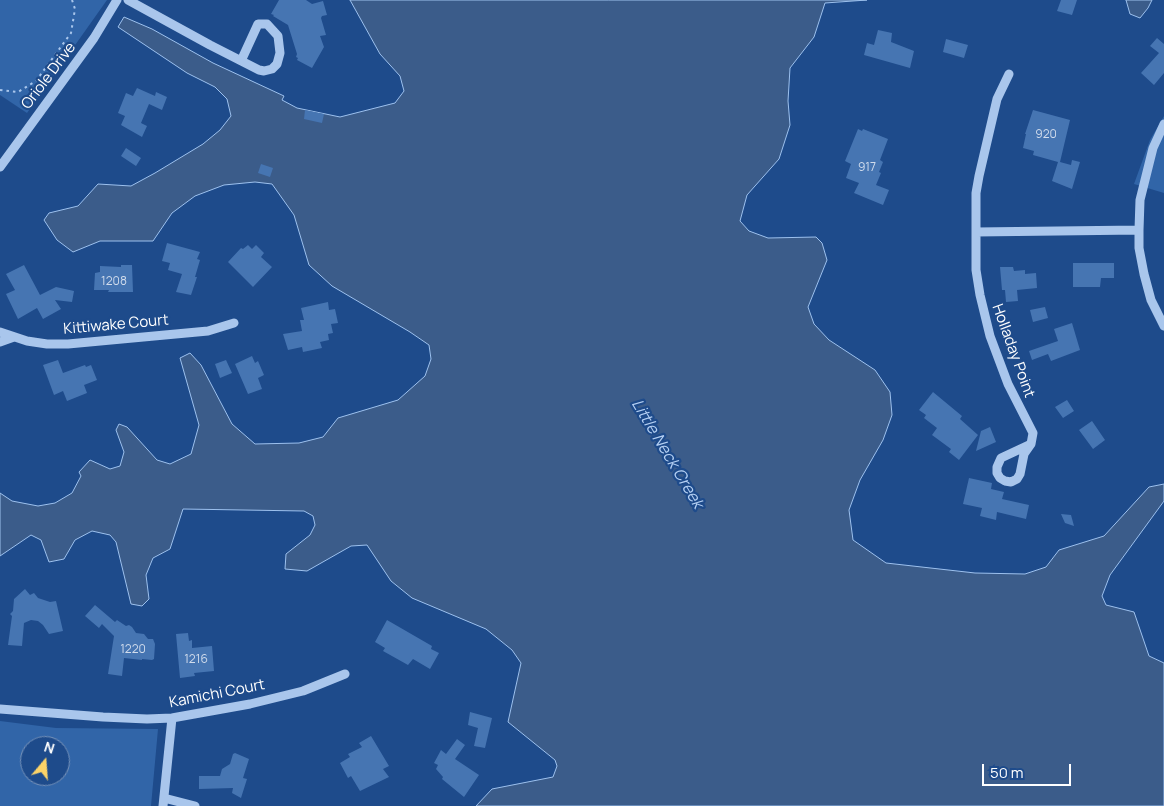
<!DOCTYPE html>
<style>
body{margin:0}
#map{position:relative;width:1164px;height:806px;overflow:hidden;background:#1e4b8b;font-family:Manrope,sans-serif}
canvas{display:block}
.north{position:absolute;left:20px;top:736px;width:50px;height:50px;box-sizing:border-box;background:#1e4b8b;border:1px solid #7893b9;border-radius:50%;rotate:18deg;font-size:14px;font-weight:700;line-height:20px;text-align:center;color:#fff}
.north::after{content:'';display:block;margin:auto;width:18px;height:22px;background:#fbd368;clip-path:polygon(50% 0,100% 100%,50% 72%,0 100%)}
.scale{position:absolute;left:982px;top:764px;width:89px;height:22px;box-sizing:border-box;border:2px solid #fff;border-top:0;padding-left:6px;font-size:15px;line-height:18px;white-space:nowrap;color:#fff;-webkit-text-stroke:4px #1e4b8b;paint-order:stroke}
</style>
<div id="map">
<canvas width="1164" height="806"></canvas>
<div class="north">N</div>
<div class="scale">50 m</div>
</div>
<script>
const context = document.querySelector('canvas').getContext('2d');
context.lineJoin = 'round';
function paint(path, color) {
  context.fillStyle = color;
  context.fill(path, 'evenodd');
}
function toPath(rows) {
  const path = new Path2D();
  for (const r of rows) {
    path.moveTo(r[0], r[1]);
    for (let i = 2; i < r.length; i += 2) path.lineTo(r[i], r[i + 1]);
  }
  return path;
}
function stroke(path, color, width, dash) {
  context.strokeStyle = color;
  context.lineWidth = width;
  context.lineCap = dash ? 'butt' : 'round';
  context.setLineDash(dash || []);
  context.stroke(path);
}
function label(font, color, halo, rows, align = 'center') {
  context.font = font + ' Manrope,sans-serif';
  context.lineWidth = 4.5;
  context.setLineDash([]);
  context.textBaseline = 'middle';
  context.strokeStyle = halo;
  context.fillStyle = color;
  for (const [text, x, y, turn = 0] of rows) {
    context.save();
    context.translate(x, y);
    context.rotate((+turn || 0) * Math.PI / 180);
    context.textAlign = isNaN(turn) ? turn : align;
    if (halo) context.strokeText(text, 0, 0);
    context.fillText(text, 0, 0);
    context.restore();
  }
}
paint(toPath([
 [0,0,107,0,27,113,0,95],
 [1164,116,1164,193,1134,184,1150,140],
 [0,721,56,728,158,729,151,806,0,806],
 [30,746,60,746,60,776,30,776]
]), '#3165a8');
const water = toPath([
 [350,0,867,0,825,3,814,37,790,68,788,101,790,125,779,159,747,195,740,221,749,231,768,238,816,237,822,243,827,260,808,307,814,324,829,340,875,370,890,392,892,415,883,440,860,480,849,510,853,540,886,563,975,573,1025,574,1046,567,1059,550,1104,536,1149,487,1164,484,1164,501,1110,575,1102,596,1106,605,1134,612,1149,656,1164,663,1164,806,476,806,492,789,553,777,557,766,555,760,508,722,521,663,512,650,486,629,412,598,391,581,367,545,351,546,307,571,285,569,286,554,310,535,315,525,313,516,304,511,183,509,170,549,153,558,146,575,149,599,142,606,131,604,116,542,110,535,92,531,75,540,64,559,49,562,41,540,31,535,0,556,0,493,12,501,38,506,55,503,72,493,81,476,79,472,90,460,110,469,120,466,124,452,116,430,119,424,127,427,157,460,170,464,191,454,199,425,180,358,190,353,201,365,232,424,255,444,299,443,323,437,338,418,398,400,425,376,431,359,429,345,410,332,332,286,309,265,294,215,272,184,255,182,224,185,195,196,172,213,153,241,100,241,73,252,57,240,44,220,49,213,78,206,98,184,131,186,155,173,203,144,220,130,231,116,227,99,215,87,187,73,118,27,124,17,152,29,213,63,284,96,282,100,297,108,340,117,395,103,404,91,400,76,380,54,350,0],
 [1126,0,1152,0,1148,8,1140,18,1130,14,1126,0]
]);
paint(water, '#3b5c8a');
stroke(water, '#9dc1ee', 1);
paint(toPath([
 [279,0,306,0,312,4,323,1,327,15,322,16,321,18,326,35,320,36,324,47,312,68,297,60,298,58,296,57,297,54,288,25,273,16,274,15,271,14],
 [1061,0,1077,0,1072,15,1057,11],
 [878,30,892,33,891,42,914,51,910,68,864,55,867,43,874,45],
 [1157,38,1164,44,1164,73,1154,85,1141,73,1159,53,1150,46],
 [946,39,968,45,964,58,943,52],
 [137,88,155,96,156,92,167,97,162,110,149,104,141,123,147,126,142,137,121,125,125,116,118,113,126,93,133,96],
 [305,110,324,114,322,123,304,119],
 [1033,110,1070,120,1060,162,1071,165,1072,160,1080,162,1072,189,1052,181,1058,162,1033,155,1034,151,1023,148,1026,134,1025,134],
 [858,129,862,131,863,129,888,139,880,160,883,162,879,172,881,173,876,185,889,190,883,205,854,193,859,183,846,178,851,164,845,161],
 [126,148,141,158,136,166,121,156],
 [261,164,273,168,270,177,258,173],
 [167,243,200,252,197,259,200,260,195,277,197,277,191,295,176,292,182,274,168,270,170,263,162,261],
 [248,245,252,249,256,245,264,253,261,257,272,267,253,287,228,262,241,248,243,249],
 [1073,263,1114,263,1114,278,1101,278,1100,287,1073,287],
 [24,265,40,295,56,287,74,291,72,302,55,300,61,309,43,319,37,308,18,319,6,294,15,290,6,274],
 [121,265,132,265,133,292,108,292,109,290,94,290,95,273,100,272,100,266,121,267],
 [1000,267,1013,267,1014,271,1025,270,1025,274,1036,273,1037,288,1017,290,1018,301,1006,302,1005,290,1002,290],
 [328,302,329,310,335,309,338,323,331,324,333,333,328,334,329,340,320,342,322,348,303,352,302,347,288,350,283,334,302,331,300,320,304,320,301,308],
 [1045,307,1048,318,1033,322,1030,310],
 [1072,323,1080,350,1051,361,1048,354,1032,360,1029,351,1058,341,1054,329],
 [252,356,255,363,258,361,264,375,258,378,262,389,248,394,235,364],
 [58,360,63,373,85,365,86,367,91,365,97,380,84,385,87,393,67,401,63,391,54,395,43,365],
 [226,360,232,373,220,378,215,364],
 [933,392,962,416,960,419,978,435,959,460,949,452,951,449,932,435,937,428,924,418,926,415,919,410],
 [1067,400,1074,411,1063,418,1055,407],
 [1092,421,1105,440,1093,449,1079,430],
 [990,427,996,442,976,451,981,431],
 [969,478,992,483,991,489,1004,492,1002,499,1029,505,1026,519,997,512,996,520,980,516,982,508,963,504],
 [1061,514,1071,515,1074,526,1065,523],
 [25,589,30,595,34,593,38,598,50,602,56,601,63,631,49,634,43,625,38,621,31,620,24,623,22,646,8,645,12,616,10,614,13,611,14,599],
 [95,605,115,622,117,620,126,626,129,625,132,627,136,633,144,634,148,639,153,639,155,644,154,659,152,660,142,659,142,660,124,658,122,676,108,674,114,636,102,624,99,628,85,616],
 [387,620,432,646,431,649,439,653,430,669,413,659,408,665,383,651,385,648,375,642],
 [188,633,189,641,192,640,192,648,212,646,214,671,194,673,195,676,180,678,176,634],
 [470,712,492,718,485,748,474,746,478,728,468,725],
 [371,736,389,766,383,769,389,777,360,791,351,776,348,778,340,763,350,757,348,754,362,747,359,743],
 [457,739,465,745,455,759,479,775,464,797,442,779,443,777,436,769,438,765,434,763,441,750,446,754],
 [235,753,249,759,243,778,247,779,241,798,232,793,233,788,199,789,199,776,220,776,222,769,230,764,233,754]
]), '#4675b2');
stroke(toPath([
 [0,90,18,92,36,81,71,33,75,9,72,0]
]), '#a9c6ec', 2, [2.5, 4]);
stroke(toPath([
 [128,0,210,45,259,70,264,71,272,69,277,64,280,53,278,36,267,24,258,24,241,61],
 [1009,74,997,99,979,176,976,193,976,270,980,295,990,336,1008,384,1033,433,1031,444],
 [1164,124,1153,148,1140,200,1139,230,1139,248,1144,274,1151,300,1164,326],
 [0,167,94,38,117,0],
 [976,232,1139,230],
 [0,332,27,341,47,344,68,344,208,331,234,323],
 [0,342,14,337],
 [1031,444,1024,454,1020,474,1017,479,1011,482,1005,481,1000,478,997,473,997,467,1001,458,1031,444],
 [0,709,103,717,147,719,172,718,250,704,303,691,345,674],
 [164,798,195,806],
 [163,806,172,718]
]), '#a9c6ec', 9);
label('12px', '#d1dcec', null, [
 ["920",1046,135],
 ["917",867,168],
 ["1208",114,282],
 ["1220",133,650],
 ["1216",196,660]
]);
label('15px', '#fff', '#1e4b8b', [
 ["Oriole Drive",49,76,-53],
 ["Kittiwake Court",116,325,-5],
 ["Holladay Point",1013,351,70],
 ["Kamichi Court",217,694,-11]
]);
label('italic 16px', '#b5d0f3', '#1e4b8b', [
 ["Little Neck Creek",667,454,59]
]);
</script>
